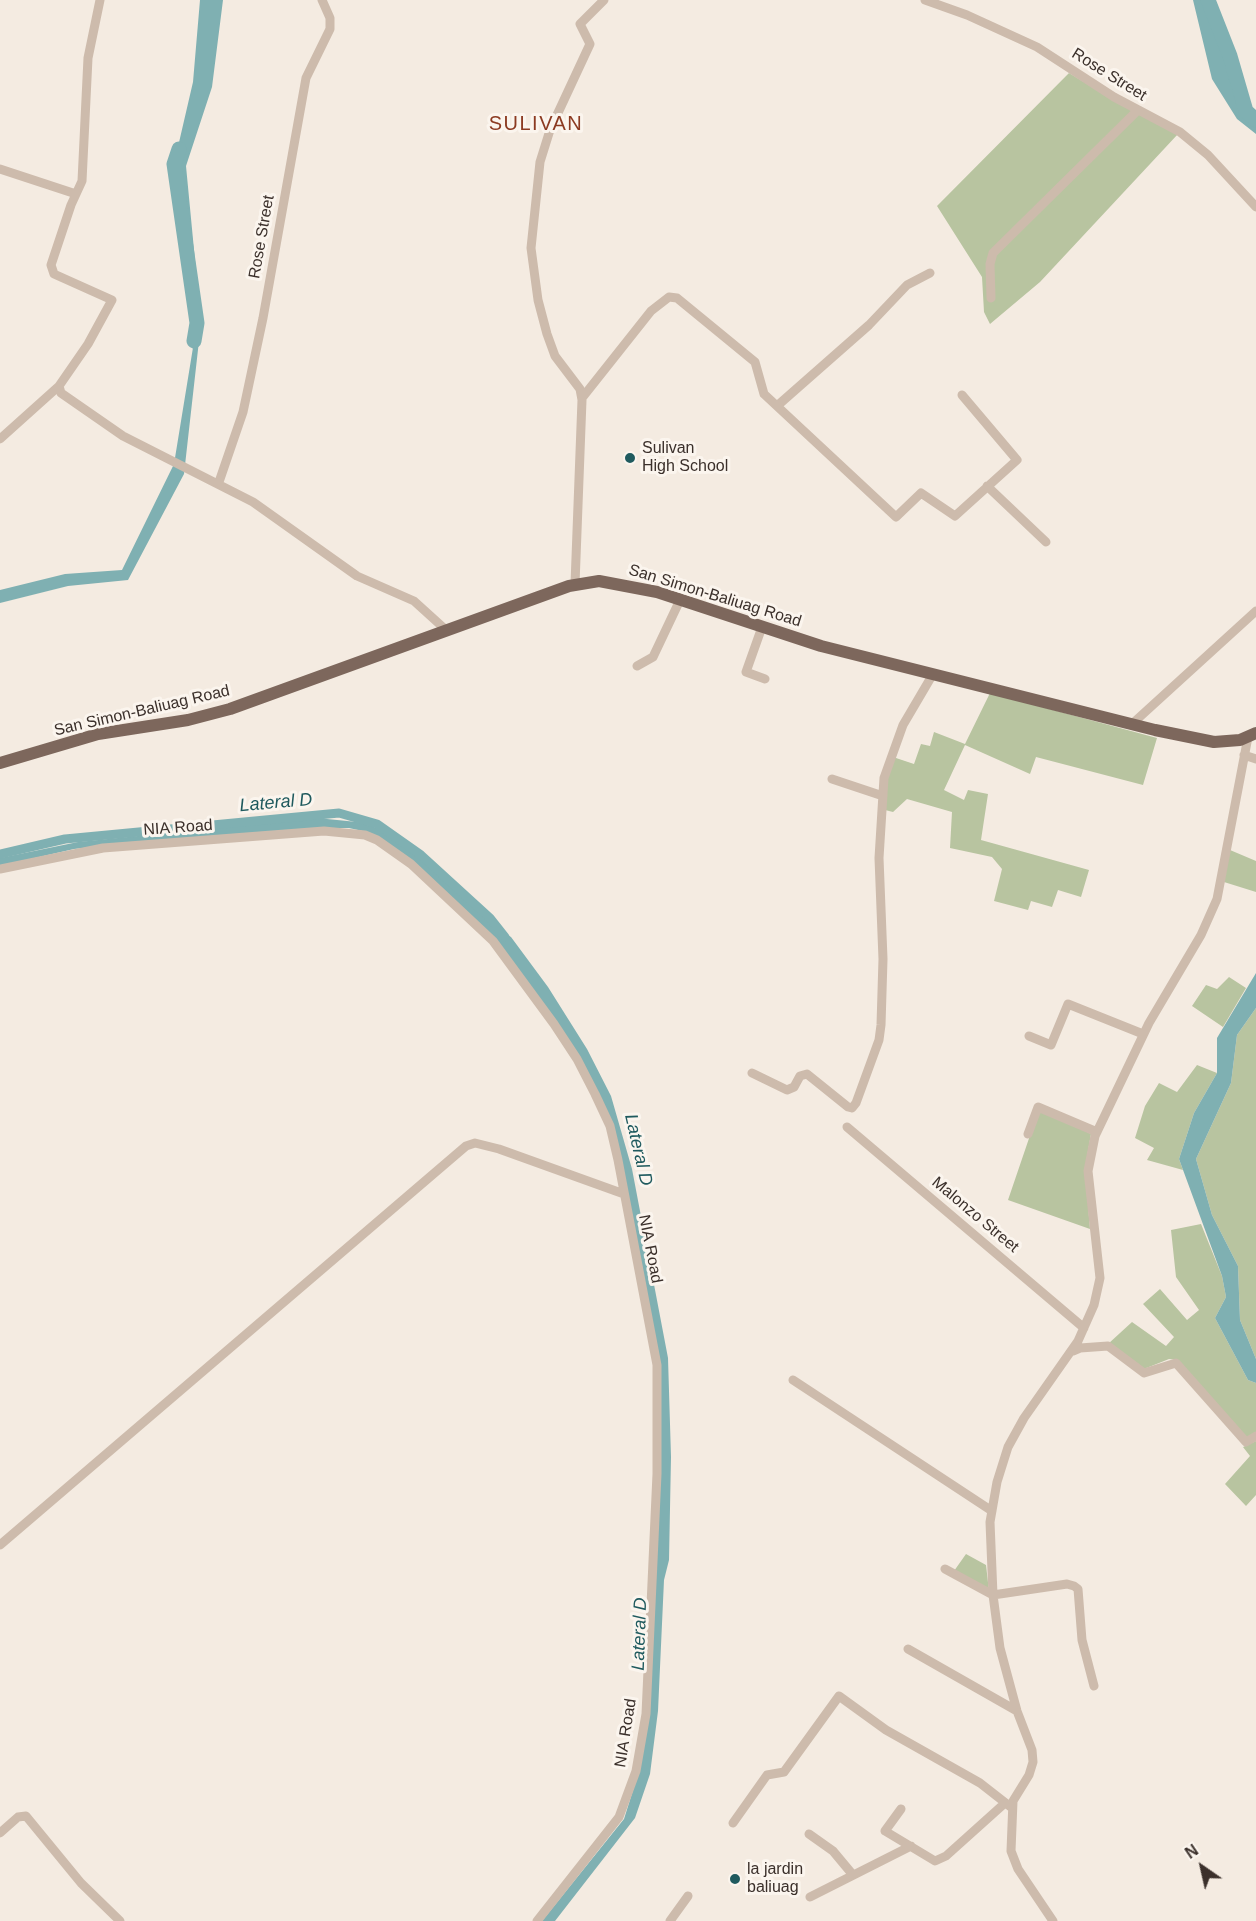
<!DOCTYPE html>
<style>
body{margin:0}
#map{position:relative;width:1256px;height:1921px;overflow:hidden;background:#f4ebe1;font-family:Arial,sans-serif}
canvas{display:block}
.north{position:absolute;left:1172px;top:1837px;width:60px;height:60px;-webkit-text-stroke:4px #fbf5ee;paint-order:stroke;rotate:326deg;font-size:16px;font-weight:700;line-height:24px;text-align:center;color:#3b302b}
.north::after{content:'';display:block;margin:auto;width:21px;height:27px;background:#3b302b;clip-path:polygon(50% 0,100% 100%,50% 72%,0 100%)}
</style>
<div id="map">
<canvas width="1256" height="1921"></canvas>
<div class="north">N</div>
</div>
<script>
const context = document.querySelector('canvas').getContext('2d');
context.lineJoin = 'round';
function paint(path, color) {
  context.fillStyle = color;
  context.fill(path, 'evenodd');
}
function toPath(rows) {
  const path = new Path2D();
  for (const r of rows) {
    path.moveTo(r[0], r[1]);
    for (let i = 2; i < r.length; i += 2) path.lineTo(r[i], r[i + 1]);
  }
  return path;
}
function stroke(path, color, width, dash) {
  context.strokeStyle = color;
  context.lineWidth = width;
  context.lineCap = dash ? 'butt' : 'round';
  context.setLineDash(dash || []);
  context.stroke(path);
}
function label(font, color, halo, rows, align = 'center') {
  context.font = font + ' Arial,sans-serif';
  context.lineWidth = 6;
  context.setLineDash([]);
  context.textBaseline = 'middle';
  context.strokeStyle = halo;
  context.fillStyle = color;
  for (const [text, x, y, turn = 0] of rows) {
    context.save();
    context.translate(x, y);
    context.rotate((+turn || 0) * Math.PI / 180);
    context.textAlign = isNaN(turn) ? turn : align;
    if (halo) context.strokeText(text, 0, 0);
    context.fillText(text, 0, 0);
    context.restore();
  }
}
paint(toPath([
 [1069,73,1132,111,991,250,993,264,996,254,1139,114,1178,134,1040,282,990,324,984,312,982,277,937,206],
 [990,693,1157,738,1143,785,1036,757,1030,774,965,745,944,790,964,800,968,790,988,794,981,840,1089,870,1081,897,1058,890,1052,907,1031,901,1028,910,994,901,1002,869,992,857,950,848,952,812,907,799,893,812,885,810,886,778,893,757,914,764,921,744,930,746,934,732,965,744],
 [1230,850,1256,861,1256,892,1224,882],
 [1229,977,1246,988,1223,1027,1192,1006,1206,985,1217,989],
 [1256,1008,1256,1359,1240,1320,1238,1266,1212,1215,1196,1159,1231,1083,1237,1035],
 [1197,1065,1217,1073,1194,1113,1179,1159,1183,1170,1147,1160,1154,1148,1135,1138,1145,1106,1159,1083,1177,1092],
 [1039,1109,1091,1134,1085,1168,1090,1229,1008,1200],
 [1201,1224,1222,1276,1226,1297,1215,1318,1248,1380,1256,1383,1256,1432,1246,1438,1177,1360,1169,1359,1144,1369,1108,1344,1132,1322,1166,1346,1174,1337,1143,1304,1160,1289,1187,1320,1199,1310,1176,1277,1171,1230],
 [1256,1441,1256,1495,1246,1506,1225,1484,1250,1456,1243,1447],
 [966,1554,986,1565,989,1591,954,1571]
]), '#b8c4a0');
paint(toPath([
 [200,0,223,0,212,87,186,166,201,323,184,474,128,580,68,586,0,603,0,590,65,574,122,570,174,464,197,323,174,164,193,82],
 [1193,0,1210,0,1248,108,1256,116,1256,134,1237,119,1212,79],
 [317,818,357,822,374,827,392,837,418,855,492,924,511,937,548,987,587,1049,611,1096,632,1169,668,1358,671,1457,669,1560,664,1580,658,1711,650,1774,635,1818,555,1921,542,1921,624,1819,640,1768,661,1385,605,1109,495,940,367,832,349,828,314,828,110,845,74,849,0,866,0,858,78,842],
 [1256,973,1256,1008,1237,1035,1231,1083,1196,1159,1212,1215,1238,1266,1240,1320,1256,1359,1256,1383,1248,1380,1215,1318,1226,1297,1222,1276,1179,1159,1194,1113,1217,1073,1217,1038]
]), '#7fb0b2');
stroke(toPath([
 [0,854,65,839,339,813,377,824,421,855,490,918,505,937]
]), '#7fb0b2', 9);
stroke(toPath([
 [1208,0,1230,56,1246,111,1256,120],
 [179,149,174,164,197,323,194,341]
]), '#7fb0b2', 15);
stroke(toPath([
 [100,0,88,58,82,181,71,205,51,265,54,274,112,300,88,344,59,386,61,393,123,436,253,502,357,576,414,601,446,630],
 [925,0,967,15,1037,47,1114,97,1180,132,1208,155,1256,207],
 [0,169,76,194],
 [991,298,990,264,993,253,1138,110],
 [582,398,651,311,669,297,677,298,755,362,764,394,896,517,921,493,955,516,1017,460,962,395],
 [777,406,869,325,907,285,930,273],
 [0,439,59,386],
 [219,482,243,412,263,318,306,78,330,29,330,18,322,0],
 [987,486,1046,542],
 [575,584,582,400,580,389,555,356,547,334,538,300,531,248,540,162,550,130,590,44,580,24,604,0],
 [762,627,746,672,765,679],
 [637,666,653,657,680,600],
 [1132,724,1256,611],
 [1244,755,1256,759],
 [832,779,883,796],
 [0,869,103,848,324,831,365,835,377,840,411,864,493,941,554,1024,577,1059,595,1094,610,1126,618,1160,657,1365,657,1474,646,1714,636,1771,619,1817,537,1921],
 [1029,1036,1051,1045,1068,1004,1143,1034],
 [752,1073,787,1090,794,1087,800,1076,807,1074,848,1107,852,1108,856,1103,879,1040,881,1025,883,959,879,858,884,778,903,725,933,674],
 [847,1127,1084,1328],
 [1028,1134,1038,1107,1097,1132],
 [1073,1351,1080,1348,1108,1346,1144,1373,1176,1363,1246,1442,1256,1436],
 [793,1380,992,1511],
 [0,1545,466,1146,475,1143,499,1149,624,1194],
 [945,1569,993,1595,1067,1584,1074,1586,1078,1589,1082,1640,1094,1686],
 [908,1649,1017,1711],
 [901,1809,885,1831,935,1861,946,1856,1005,1803],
 [733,1823,767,1775,784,1772,839,1696,886,1730,980,1783,1012,1808],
 [0,1833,18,1817,26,1816,81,1883,120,1921],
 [809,1834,833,1851,853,1875],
 [810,1897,911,1846],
 [670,1921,688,1896],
 [1053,1921,1018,1869,1011,1851,1013,1801,1029,1775,1033,1762,1032,1750,1017,1711,1000,1648,993,1595,990,1522,997,1482,1008,1447,1024,1418,1078,1341,1094,1305,1100,1278,1088,1171,1095,1136,1149,1023,1201,935,1217,899,1248,737]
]), '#cdbbac', 9);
stroke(toPath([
 [0,763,98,734,188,720,230,709,569,586,599,581,657,592,821,646,1155,730,1214,742,1240,740,1256,733]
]), '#7d675c', 12);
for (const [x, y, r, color] of [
 [630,458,6,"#1f5a5e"],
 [735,1879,6,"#1f5a5e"]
]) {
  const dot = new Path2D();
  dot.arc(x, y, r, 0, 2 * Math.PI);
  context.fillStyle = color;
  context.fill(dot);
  stroke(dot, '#fbf5ee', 2);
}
label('16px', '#3b302b', '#fbf5ee', [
 ["Rose Street",1109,75,32],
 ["Rose Street",262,237,-80],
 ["San Simon-Baliuag Road",715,596,17],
 ["San Simon-Baliuag Road",142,711,-13],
 ["NIA Road",178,828,-4],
 ["Malonzo Street",975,1215,40],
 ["NIA Road",650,1249,79],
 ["NIA Road",626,1733,-81]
]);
label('16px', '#3b302b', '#fbf5ee', [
 ["Sulivan",642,449],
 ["High School",642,467],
 ["la jardin",747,1870],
 ["baliuag",747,1888]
], 'left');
label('italic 18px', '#1f5a5e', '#fbf5ee', [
 ["Lateral D",276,803,-5],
 ["Lateral D",638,1150,77],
 ["Lateral D",640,1634,-88]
]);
context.letterSpacing = '1.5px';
label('20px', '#8c3b22', '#fbf5ee', [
 ["SULIVAN",536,124]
]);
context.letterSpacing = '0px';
</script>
